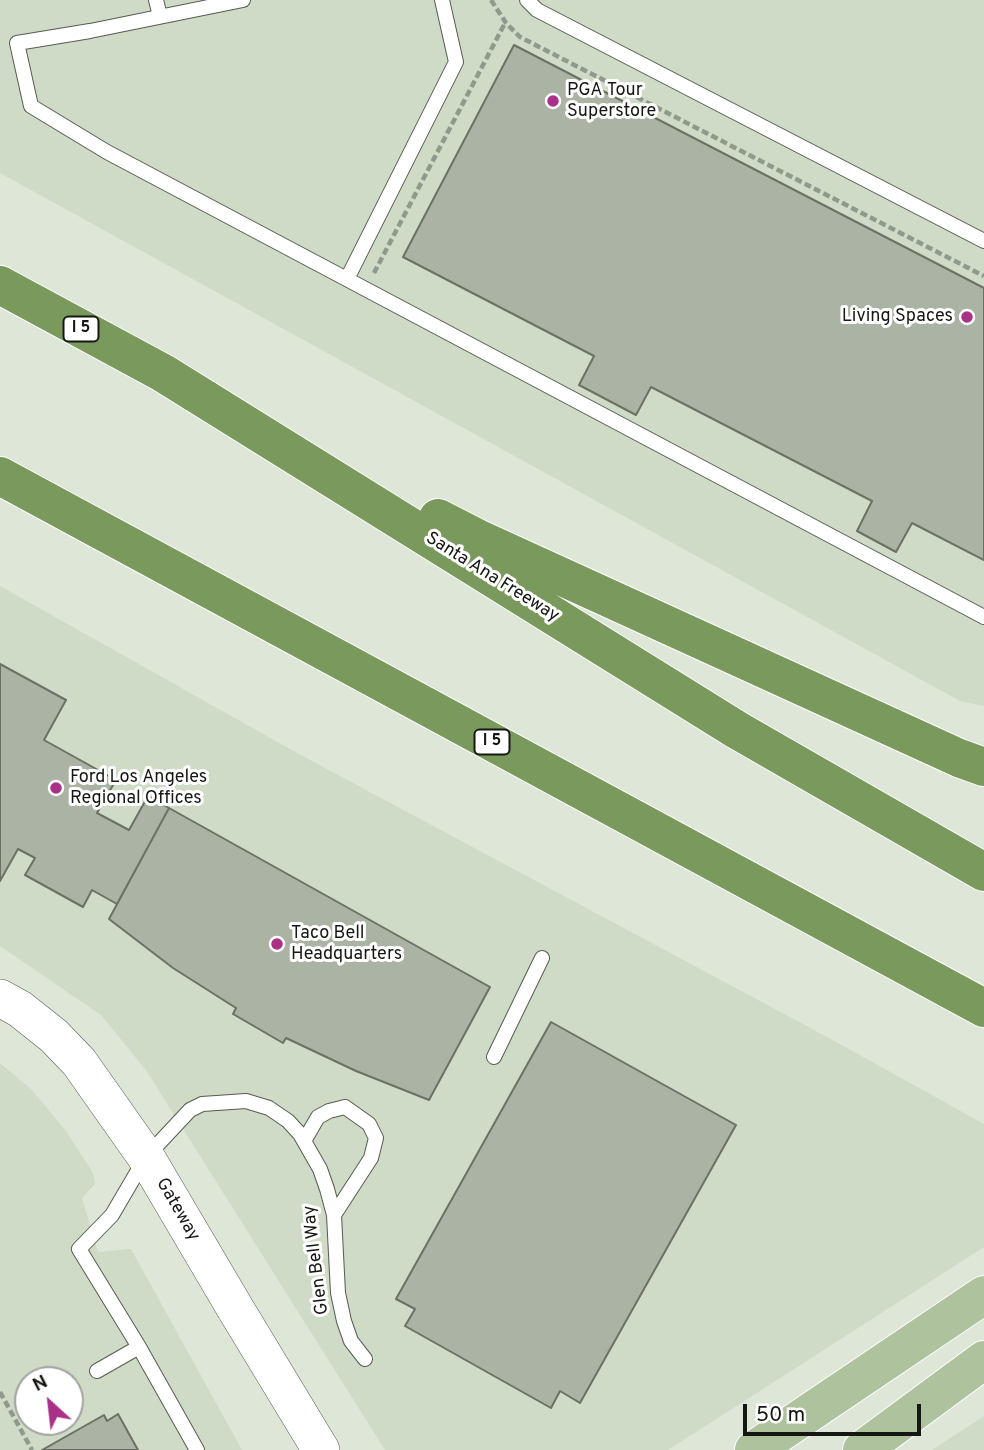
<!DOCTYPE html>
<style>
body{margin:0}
#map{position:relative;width:984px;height:1450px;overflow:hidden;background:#dde6d7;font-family:Overpass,sans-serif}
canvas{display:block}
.north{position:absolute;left:14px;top:1366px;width:70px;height:70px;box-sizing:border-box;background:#fff;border:2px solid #a1a2a0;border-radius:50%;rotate:333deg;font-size:19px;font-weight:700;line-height:28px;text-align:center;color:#141712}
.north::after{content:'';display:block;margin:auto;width:24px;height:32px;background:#a93288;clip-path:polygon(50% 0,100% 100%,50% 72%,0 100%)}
.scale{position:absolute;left:743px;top:1404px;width:178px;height:32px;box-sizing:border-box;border:4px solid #141712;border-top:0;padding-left:9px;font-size:21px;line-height:24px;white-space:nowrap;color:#141712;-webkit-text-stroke:5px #fff;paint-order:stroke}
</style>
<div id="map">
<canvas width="984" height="1450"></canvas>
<div class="north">N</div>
<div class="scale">50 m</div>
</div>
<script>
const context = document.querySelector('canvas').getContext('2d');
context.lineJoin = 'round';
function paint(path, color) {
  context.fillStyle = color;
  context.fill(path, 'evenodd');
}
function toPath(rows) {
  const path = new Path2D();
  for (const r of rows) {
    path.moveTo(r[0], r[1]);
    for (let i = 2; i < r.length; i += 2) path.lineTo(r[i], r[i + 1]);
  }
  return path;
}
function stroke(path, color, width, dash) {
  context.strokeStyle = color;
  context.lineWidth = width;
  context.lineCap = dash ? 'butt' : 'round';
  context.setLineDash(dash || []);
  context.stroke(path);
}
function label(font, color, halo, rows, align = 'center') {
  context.font = font + ' Overpass,sans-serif';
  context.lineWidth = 6;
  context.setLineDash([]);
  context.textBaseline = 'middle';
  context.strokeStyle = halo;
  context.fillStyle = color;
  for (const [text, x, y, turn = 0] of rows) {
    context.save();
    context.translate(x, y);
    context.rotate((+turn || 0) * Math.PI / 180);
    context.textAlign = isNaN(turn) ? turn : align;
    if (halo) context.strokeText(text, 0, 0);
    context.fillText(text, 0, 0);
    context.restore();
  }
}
paint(toPath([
 [0,0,984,0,984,706,960,701,0,173],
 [0,586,297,753,829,1038,984,1124,984,1247,668,1450,385,1450,146,1070,101,1015,0,946],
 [0,1063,32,1090,66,1131,93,1173,95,1184,82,1198,98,1252,131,1249,242,1450,0,1450],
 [28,1380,70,1380,70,1422,28,1422],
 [984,1416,984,1450,932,1450]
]), '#cfdbc6');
const building = toPath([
 [514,45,984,288,984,560,912,523,896,552,857,531,872,501,651,387,636,415,579,385,594,356,403,257,514,45],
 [0,664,66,700,44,740,116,780,97,813,129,830,148,796,169,808,117,904,92,890,83,907,25,875,35,858,18,849,0,881,0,664],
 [169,808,490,987,429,1100,356,1071,286,1038,283,1043,233,1014,236,1008,173,968,109,919,169,808],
 [551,1022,736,1125,580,1403,560,1391,551,1408,405,1326,415,1309,396,1299,551,1022],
 [118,1414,138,1450,42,1450,104,1415,107,1421,118,1414]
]);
paint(building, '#abb3a5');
stroke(building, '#6b7265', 2);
const service = toPath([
 [156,0,160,16],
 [243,0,90,31,17,43,31,106,107,152,984,617],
 [527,0,537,10,984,241],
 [347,279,456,62,442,0],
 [494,1057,542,958],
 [304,1141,318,1117,329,1111,345,1107,369,1124,376,1138,371,1158,334,1215],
 [97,1371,139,1347],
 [197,1450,139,1347,79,1249,112,1215,146,1157,190,1110,202,1104,246,1101,269,1108,288,1121,300,1134,320,1169,327,1189,334,1215,338,1293,344,1321,351,1341,365,1359]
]);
const tertiary = toPath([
 [0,998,20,1009,54,1036,79,1062,146,1157,235,1308,321,1450]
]);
const primary = toPath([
 [754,1450,984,1295],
 [862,1450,984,1360]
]);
const motorway = toPath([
 [0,285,163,373,737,730,984,872],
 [0,476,984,1008],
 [438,518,477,538,959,758,984,767]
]);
stroke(service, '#555c50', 16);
stroke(tertiary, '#555c50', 38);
stroke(primary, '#fff', 40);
stroke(motorway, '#fff', 40);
stroke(toPath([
 [491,0,506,23,520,37,984,276],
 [374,273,505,23],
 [0,1392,32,1450]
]), '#91988c', 4.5, [7, 3.5]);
stroke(service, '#fff', 14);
stroke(tertiary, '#fff', 37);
stroke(primary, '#afc29e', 38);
stroke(motorway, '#7a9a5d', 38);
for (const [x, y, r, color] of [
 [553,101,7,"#a93288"],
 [967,317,7,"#a93288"],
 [56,788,7,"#a93288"],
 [277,944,7,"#a93288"]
]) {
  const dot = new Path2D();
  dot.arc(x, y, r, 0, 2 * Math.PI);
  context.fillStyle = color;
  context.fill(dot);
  stroke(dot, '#fff', 2.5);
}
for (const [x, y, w] of [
 [81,329,35],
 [492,742,35]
]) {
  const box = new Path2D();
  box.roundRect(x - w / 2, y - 12.5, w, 25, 5);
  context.fillStyle = '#fff';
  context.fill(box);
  stroke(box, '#141712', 2);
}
label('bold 16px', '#141712', null, [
 ["I 5",81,329],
 ["I 5",492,742]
]);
label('18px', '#141712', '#fff', [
 ["PGA Tour",567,91],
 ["Superstore",567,112],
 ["Living Spaces",953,317,"right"],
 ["Ford Los Angeles",70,778],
 ["Regional Offices",70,799],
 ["Taco Bell",291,934],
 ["Headquarters",291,955]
], 'left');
label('18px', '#141712', '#fff', [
 ["Santa Ana Freeway",492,578,32],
 ["Gateway",177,1210,60],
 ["Glen Bell Way",317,1260,-97]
]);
</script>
